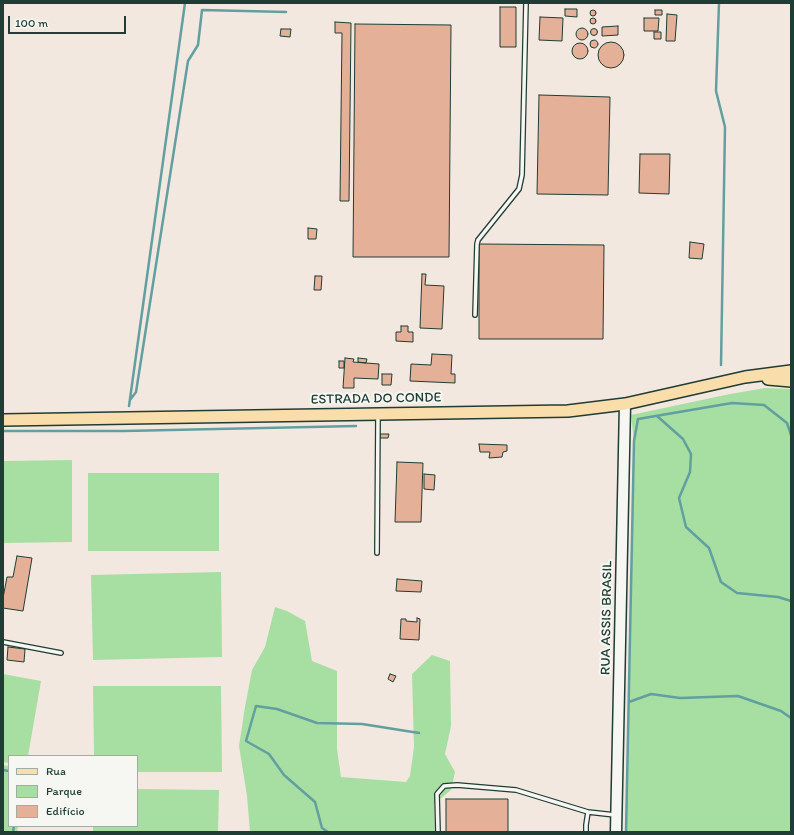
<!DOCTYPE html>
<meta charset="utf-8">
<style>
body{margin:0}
#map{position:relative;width:794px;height:835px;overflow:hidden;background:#f3e8e0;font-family:Itim,sans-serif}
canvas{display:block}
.frame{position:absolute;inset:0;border:4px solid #1f3d34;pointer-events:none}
.legend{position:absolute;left:8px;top:755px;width:130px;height:72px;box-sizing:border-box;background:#f6f6f2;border:1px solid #a0aca6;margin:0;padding:5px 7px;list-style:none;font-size:12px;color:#1f3d34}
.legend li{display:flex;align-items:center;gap:8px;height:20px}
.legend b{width:20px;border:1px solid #a0aca6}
.scale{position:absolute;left:8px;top:16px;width:118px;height:18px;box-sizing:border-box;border:2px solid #1f3d34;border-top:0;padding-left:5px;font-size:12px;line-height:14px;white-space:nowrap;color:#1f3d34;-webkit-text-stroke:3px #f6f6f2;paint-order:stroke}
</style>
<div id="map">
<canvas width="794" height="835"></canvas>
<div class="frame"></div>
<ul class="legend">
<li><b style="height:5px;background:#f9ddab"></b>Rua</li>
<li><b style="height:11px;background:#a7dea2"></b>Parque</li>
<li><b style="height:11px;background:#e5b098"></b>Edifício</li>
</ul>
<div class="scale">100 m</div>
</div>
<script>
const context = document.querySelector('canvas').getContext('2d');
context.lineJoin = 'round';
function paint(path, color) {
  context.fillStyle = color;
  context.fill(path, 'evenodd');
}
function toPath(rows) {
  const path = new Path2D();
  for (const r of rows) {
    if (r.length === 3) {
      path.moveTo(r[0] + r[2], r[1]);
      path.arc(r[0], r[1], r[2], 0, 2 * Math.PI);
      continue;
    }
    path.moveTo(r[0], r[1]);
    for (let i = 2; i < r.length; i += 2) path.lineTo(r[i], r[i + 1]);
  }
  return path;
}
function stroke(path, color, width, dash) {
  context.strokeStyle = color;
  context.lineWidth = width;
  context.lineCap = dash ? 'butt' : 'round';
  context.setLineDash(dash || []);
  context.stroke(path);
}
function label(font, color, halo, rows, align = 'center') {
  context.font = font + ' Itim,sans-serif';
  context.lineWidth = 4;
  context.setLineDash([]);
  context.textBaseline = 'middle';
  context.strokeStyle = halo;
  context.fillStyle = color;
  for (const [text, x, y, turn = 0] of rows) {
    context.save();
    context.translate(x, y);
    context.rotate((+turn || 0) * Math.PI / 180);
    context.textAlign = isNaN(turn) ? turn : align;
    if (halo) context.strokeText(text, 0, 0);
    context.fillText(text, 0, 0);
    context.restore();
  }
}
paint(toPath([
 [765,388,791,389,791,832,626,832,634,441,631,415,730,394],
 [72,460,72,542,3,543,3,461],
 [88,473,219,473,219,551,88,551],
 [221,572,222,657,93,660,91,575],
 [275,607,287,611,305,621,312,661,337,671,337,749,341,777,406,782,410,776,414,747,412,674,432,655,450,661,451,726,445,754,455,772,451,790,434,804,435,832,250,832,247,796,239,746,245,707,252,670,265,647],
 [3,674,41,681,28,756,9,756,9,763,3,762],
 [93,686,221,686,222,772,137,772,137,756,94,756],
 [3,765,9,766,9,826,18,826,17,832,3,832],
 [137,789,219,790,218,832,93,832,93,826,137,826]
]), '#a7dea2');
stroke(toPath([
 [719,3,716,91,725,127,721,365],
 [130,400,136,392,188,61,198,45,202,10,286,12],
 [129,406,185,3],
 [657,416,683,439,691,454,690,472,679,498,686,527,709,548,721,582,737,593,778,597,791,601],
 [3,431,124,431,356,426],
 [629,702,651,694,680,698,738,696,781,711,791,718],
 [3,770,9,771],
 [13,832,14,826],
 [328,832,322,828,315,802,284,775,269,754,246,741,256,706,277,709,317,723,362,724,419,733],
 [626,832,634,441,638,419,732,403,764,405,787,423,791,435]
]), '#629fa0', 2.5);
const building = toPath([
 [500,7,516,7,516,47,500,47,500,7],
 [565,9,577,9,577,17,565,16,565,9],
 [593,13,3],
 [655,10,662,10,662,15,655,15,655,10],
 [667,14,677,15,675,41,666,41,667,14],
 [540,17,563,18,562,41,539,40,540,17],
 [593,21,3],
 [644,18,659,18,658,31,644,31,644,18],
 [335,22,351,23,349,201,340,201,342,33,335,33,335,22],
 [355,24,451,25,449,257,353,257,355,24],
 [618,26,618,35,602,36,602,27,618,26],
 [582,34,6],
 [594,32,3.5],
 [281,29,291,29,290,37,280,36,281,29],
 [654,32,661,32,661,39,654,39,654,32],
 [594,44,4],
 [611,55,13],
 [580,51,8],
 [539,95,610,97,608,195,537,194,539,95],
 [640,154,670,154,669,194,639,193,640,154],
 [308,228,317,229,316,239,308,239,308,228],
 [690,242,704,244,702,259,689,258,690,242],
 [479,244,604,245,603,339,479,339,479,244],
 [422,274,426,274,425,285,444,286,442,329,420,328,422,274],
 [315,276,322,276,321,290,314,290,315,276],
 [401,326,408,326,408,332,413,332,413,342,396,341,396,332,401,332,401,326],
 [432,354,452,355,451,374,455,374,455,383,410,381,411,364,431,365,432,354],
 [345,358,354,359,353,362,379,364,378,379,354,378,354,388,343,388,345,358],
 [358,358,367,359,366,363,358,362,358,358],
 [339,361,344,361,344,368,339,368,339,361],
 [382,374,392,374,391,385,382,385,382,374],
 [380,434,389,434,388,438,380,438,380,434],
 [479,444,507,445,507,451,503,452,502,457,489,458,490,452,480,452,479,444],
 [397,462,423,463,421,522,395,522,397,462],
 [424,474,435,475,434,490,424,489,424,474],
 [17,556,32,558,23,611,3,608,3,598,7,577,13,577,17,556],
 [397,579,422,581,421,592,396,591,397,579],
 [417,618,420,619,419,640,400,639,401,619,406,619,406,621,417,622,417,618],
 [8,647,25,649,24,662,7,660,8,647],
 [390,674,396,676,393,682,388,679,390,674],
 [446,799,508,799,508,832,446,832,446,799]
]);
paint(building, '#e5b098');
stroke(building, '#1f3d34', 1);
const lane = toPath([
 [475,315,477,244,478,240,519,189,522,175,526,3],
 [377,553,378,415],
 [3,642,61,653],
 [438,832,437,794,444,786,457,785,516,790,588,812,615,815],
 [586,832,586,825,588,812]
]);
const secondary = toPath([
 [616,832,625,404]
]);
const primary = toPath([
 [768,379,791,381],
 [3,420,568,411,625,404,745,377,791,371]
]);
stroke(lane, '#1f3d34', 6);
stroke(secondary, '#1f3d34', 13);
stroke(primary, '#1f3d34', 14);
stroke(lane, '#f6f6f2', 3.5);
stroke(secondary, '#f6f6f2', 10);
stroke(primary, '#f9ddab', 11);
label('14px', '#1f3d34', '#f6f6f2', [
 ["ESTRADA DO CONDE",376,399,-1],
 ["RUA ASSIS BRASIL",607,618,-89]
]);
</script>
